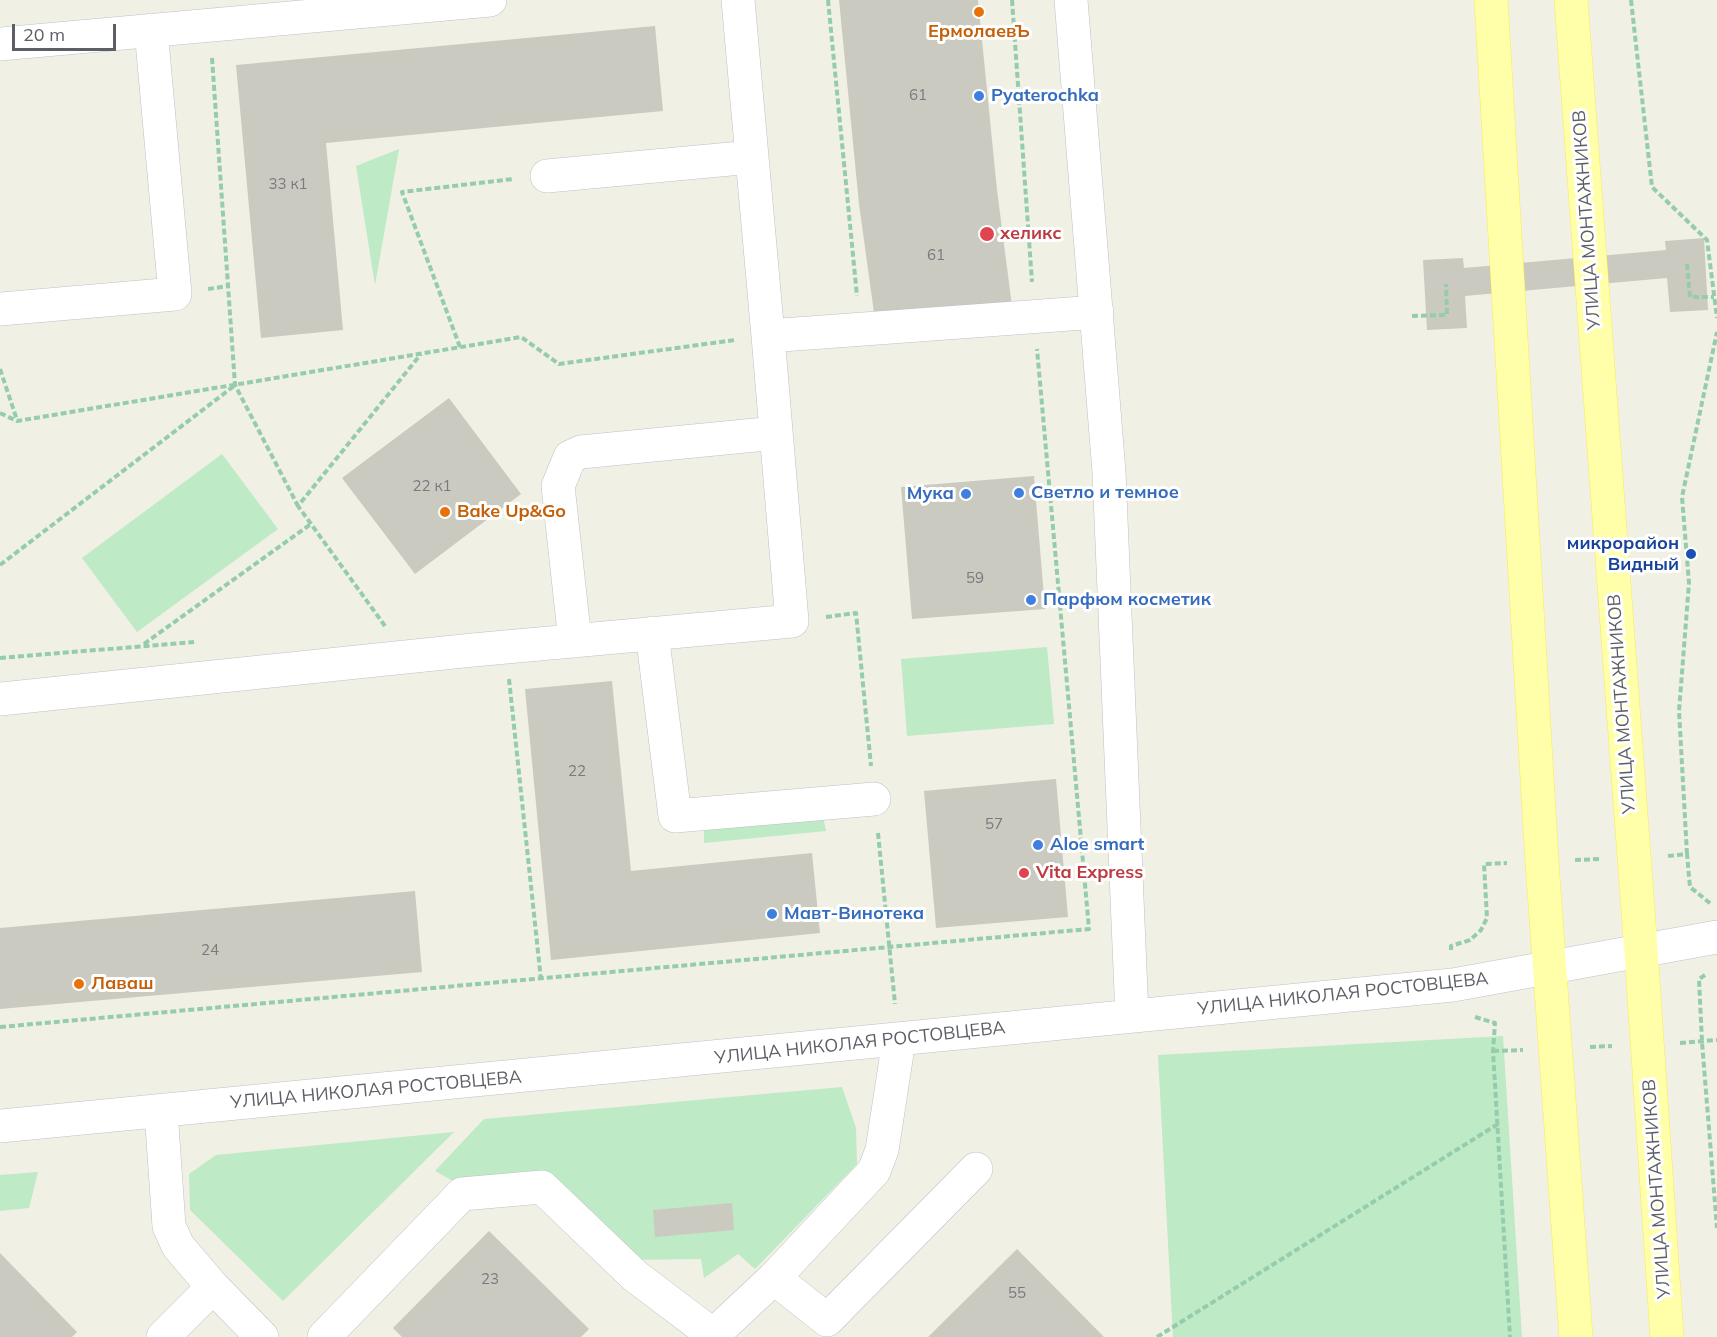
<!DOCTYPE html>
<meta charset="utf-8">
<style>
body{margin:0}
#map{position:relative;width:1717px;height:1337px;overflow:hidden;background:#f0f0e4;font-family:Mulish,sans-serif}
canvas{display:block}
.scale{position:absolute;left:12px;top:24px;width:104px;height:27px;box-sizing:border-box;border:3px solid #5c5f66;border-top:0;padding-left:8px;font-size:18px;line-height:21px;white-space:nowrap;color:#5c5f66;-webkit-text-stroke:4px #fff;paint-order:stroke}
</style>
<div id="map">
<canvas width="1717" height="1337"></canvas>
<div class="scale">20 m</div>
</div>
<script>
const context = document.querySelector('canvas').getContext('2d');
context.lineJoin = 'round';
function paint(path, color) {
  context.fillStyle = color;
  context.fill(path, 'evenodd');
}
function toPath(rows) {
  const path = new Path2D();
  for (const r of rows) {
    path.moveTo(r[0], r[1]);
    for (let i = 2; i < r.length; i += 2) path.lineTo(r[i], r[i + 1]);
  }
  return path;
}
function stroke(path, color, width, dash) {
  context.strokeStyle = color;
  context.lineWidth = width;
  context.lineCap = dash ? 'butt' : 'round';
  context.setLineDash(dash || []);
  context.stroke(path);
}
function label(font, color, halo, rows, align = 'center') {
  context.font = font + ' Mulish,sans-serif';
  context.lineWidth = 6;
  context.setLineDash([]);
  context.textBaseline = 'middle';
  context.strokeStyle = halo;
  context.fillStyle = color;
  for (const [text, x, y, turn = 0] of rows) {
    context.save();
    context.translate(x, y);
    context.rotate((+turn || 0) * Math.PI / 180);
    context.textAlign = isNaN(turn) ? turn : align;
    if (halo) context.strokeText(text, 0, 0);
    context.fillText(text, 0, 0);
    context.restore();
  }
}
paint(toPath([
 [399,149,375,285,356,166],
 [222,454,278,529,137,632,82,558],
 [1047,647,1054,724,907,736,901,659],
 [822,811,826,831,704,843,704,821],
 [1503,1036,1522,1337,1173,1337,1158,1055],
 [842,1087,856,1128,857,1164,755,1269,738,1254,704,1278,701,1259,627,1260,621,1242,553,1175,462,1186,435,1171,484,1119],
 [454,1132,283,1301,190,1210,189,1174,216,1155],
 [38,1172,29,1208,0,1211,0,1175]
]), '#beeac5');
paint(toPath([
 [839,0,978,0,997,190,1012,306,875,320,859,204],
 [655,26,663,111,326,143,343,330,261,338,236,65],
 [1704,238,1708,310,1670,312,1667,278,1465,296,1467,328,1427,330,1423,260,1463,258,1464,268,1666,250,1665,241],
 [449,398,521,494,415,574,342,478],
 [1034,476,1045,609,912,619,901,487],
 [612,681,631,871,812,853,820,933,551,960,525,689],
 [1056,779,1068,917,936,928,924,791],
 [415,891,422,972,0,1009,0,928],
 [732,1203,734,1230,655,1237,653,1210],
 [489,1231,589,1329,581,1337,402,1337,393,1328],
 [1017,1249,1104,1337,928,1337],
 [0,1253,77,1332,72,1337,0,1337]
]), '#cbcac1');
const minor = toPath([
 [1071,0,1109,472,1132,1016],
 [0,44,490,0],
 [752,157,768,336],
 [547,176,752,157,738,0],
 [0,309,175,294,151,30],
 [652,633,675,816,874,799],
 [575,641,558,486,570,457,581,452,776,433],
 [0,699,473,650,792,621,768,336,1097,312],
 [161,1111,169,1226,178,1246,213,1287,262,1337],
 [0,1126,1453,985,1717,937],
 [774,1278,827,1320,976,1169],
 [163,1337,213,1287],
 [324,1337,462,1194,542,1187,635,1276,713,1335],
 [711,1337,774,1278,874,1171,882,1150,899,1040]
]);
const major = toPath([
 [1491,0,1542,862,1576,1337],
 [1571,0,1641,951,1667,1337]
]);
stroke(minor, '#bec0c7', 34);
stroke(major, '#ffea4e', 34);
stroke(toPath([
 [828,0,857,296],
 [1012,0,1032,282],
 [1631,0,1652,187,1707,240,1717,318],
 [212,58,235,385,298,506],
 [1687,264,1690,297,1714,297],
 [208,289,228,286],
 [1412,316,1447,315,1446,284],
 [460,347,402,192,513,179],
 [0,369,17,420],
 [0,413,17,421,521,337,559,364,735,340],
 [0,565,234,386],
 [826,617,856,613,871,766],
 [385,626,298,506,421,354],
 [144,644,311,524],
 [0,658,194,642],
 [509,679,541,980],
 [878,833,895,1004],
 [1687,854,1679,711,1689,583,1682,497,1717,332],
 [1668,856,1687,854,1690,887,1711,904],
 [1575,860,1600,859],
 [1451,950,1451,946,1470,940,1481,930,1487,918,1484,864,1507,863],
 [1705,975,1699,979,1702,1042,1717,1228],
 [1475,1017,1495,1023,1493,1051,1510,1337],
 [0,1027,1089,929,1037,349],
 [1680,1043,1717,1040],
 [1590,1047,1612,1046],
 [1493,1051,1523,1050],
 [1157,1337,1498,1124]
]), '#96ccae', 4, [6, 3]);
stroke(minor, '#fff', 33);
stroke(major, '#ffa', 33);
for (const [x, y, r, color] of [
 [979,12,6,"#e8710a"],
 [979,96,6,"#3f7fe0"],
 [987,234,8,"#e0444e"],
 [1019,493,6,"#3f7fe0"],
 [966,494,6,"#3f7fe0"],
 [445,512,6,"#e8710a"],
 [1691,554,6,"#1a4fb4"],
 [1031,600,6,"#3f7fe0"],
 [1038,845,6,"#3f7fe0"],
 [1024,873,6,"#e0444e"],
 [772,914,6,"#3f7fe0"],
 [79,984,6,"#e8710a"]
]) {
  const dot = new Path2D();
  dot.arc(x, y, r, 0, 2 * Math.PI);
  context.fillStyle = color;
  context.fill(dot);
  stroke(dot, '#fff', 2);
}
label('15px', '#787a7d', null, [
 ["61",918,95],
 ["33 к1",288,184],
 ["61",936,255],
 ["22 к1",432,486],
 ["59",975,578],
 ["22",577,771],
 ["57",994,824],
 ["24",210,950],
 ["23",490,1279],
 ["55",1017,1293]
]);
label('bold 18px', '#c56008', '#fff', [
 ["ЕрмолаевЪ",979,32,"center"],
 ["Bake Up&Go",457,512],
 ["Лаваш",91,984]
], 'left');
label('bold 18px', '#366cbe', '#fff', [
 ["Pyaterochka",991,96],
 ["Светло и темное",1031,493],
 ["Мука",954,494,"right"],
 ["Парфюм косметик",1043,600],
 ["Aloe smart",1050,845],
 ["Мавт-Винотека",784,914]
], 'left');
label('18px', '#5c5f66', '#fff', [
 ["УЛИЦА МОНТАЖНИКОВ",1587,220,-94],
 ["УЛИЦА МОНТАЖНИКОВ",1622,704,-94],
 ["УЛИЦА НИКОЛАЯ РОСТОВЦЕВА",1343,994,-6],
 ["УЛИЦА НИКОЛАЯ РОСТОВЦЕВА",860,1043,-6],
 ["УЛИЦА НИКОЛАЯ РОСТОВЦЕВА",376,1090,-5],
 ["УЛИЦА МОНТАЖНИКОВ",1657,1189,-94]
]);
label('bold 18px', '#be3a42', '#fff', [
 ["хеликс",1000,234],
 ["Vita Express",1036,873]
], 'left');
label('bold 18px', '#164399', '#fff', [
 ["микрорайон",1679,544],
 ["Видный",1679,565]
], 'right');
</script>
